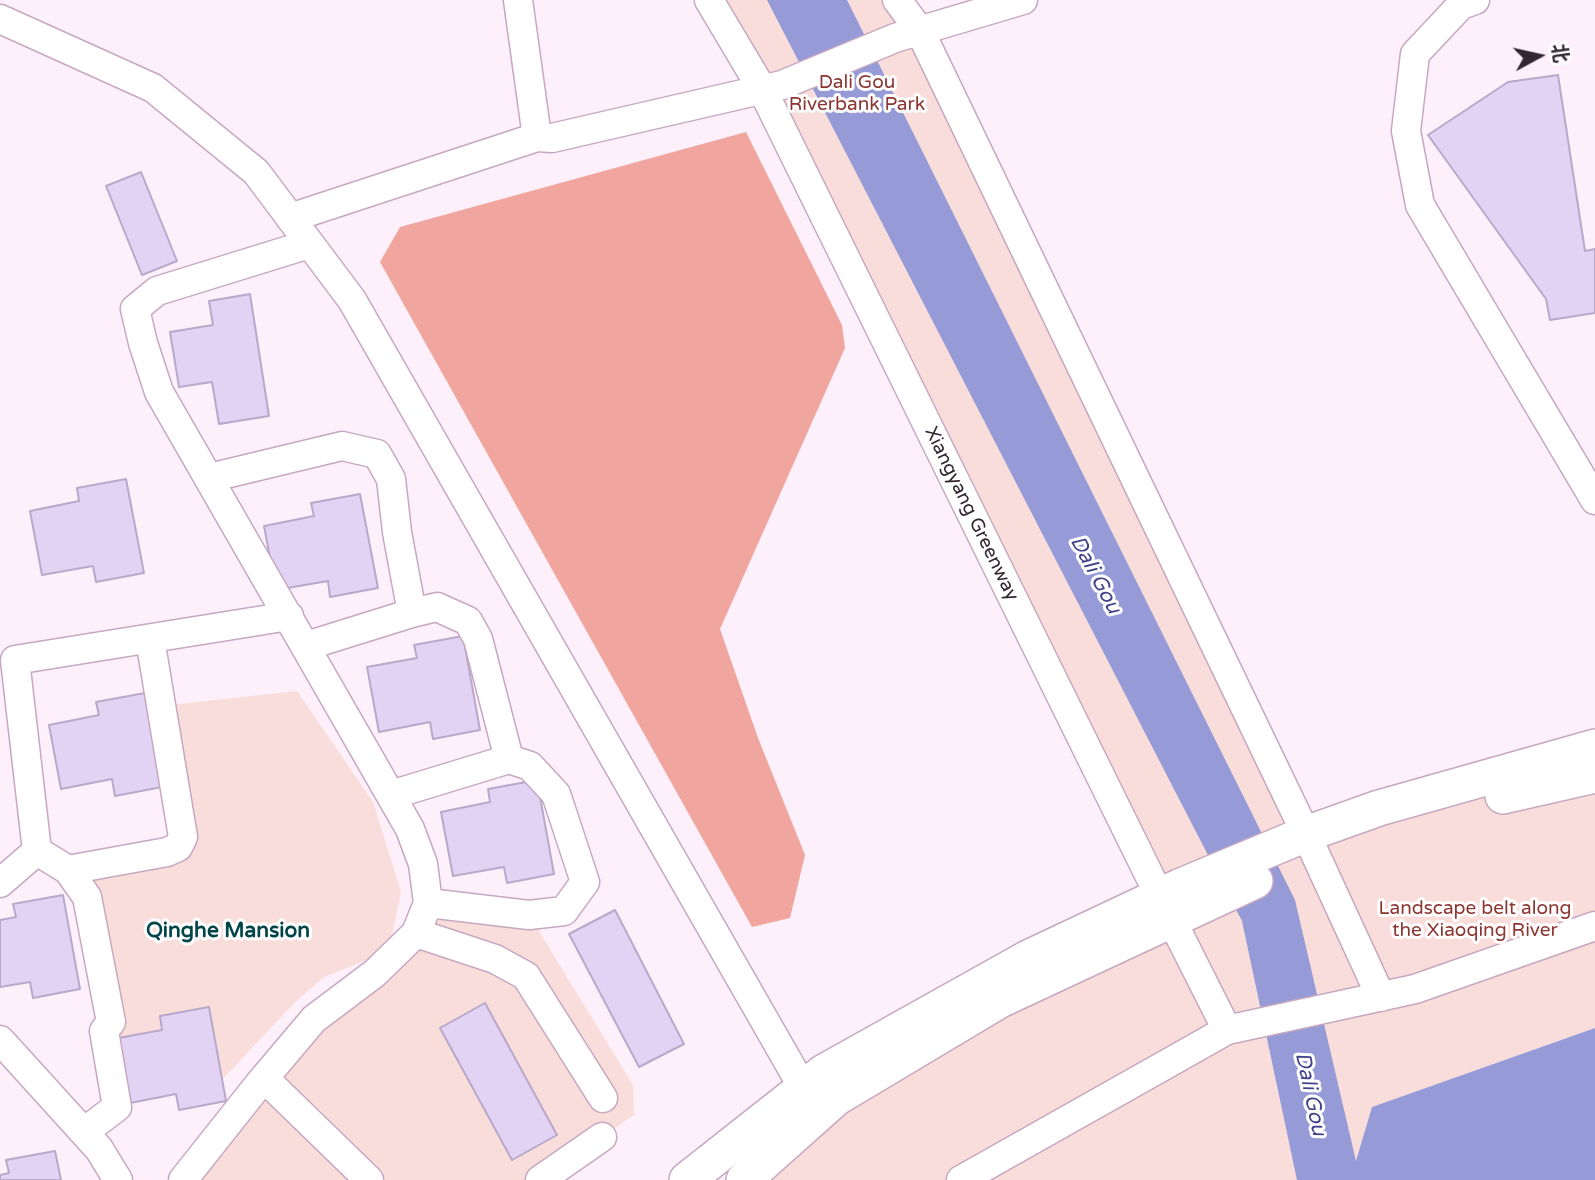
<!DOCTYPE html>
<meta charset="utf-8">
<style>
body{margin:0}
#map{position:relative;width:1595px;height:1180px;overflow:hidden;background:#fdf0fa;font-family:"Varela Round","Noto Sans SC",sans-serif}
canvas{display:block}
.north{position:absolute;left:1504px;top:21px;width:70px;height:70px;-webkit-text-stroke:5px #fff;paint-order:stroke;rotate:82deg;font-size:19px;font-weight:700;line-height:28px;text-align:center;color:#322630}
.north::after{content:'';display:block;margin:auto;width:24px;height:32px;background:#322630;clip-path:polygon(50% 0,100% 100%,50% 72%,0 100%)}
</style>
<div id="map">
<canvas width="1595" height="1180"></canvas>
<div class="north">北</div>
</div>
<script>
const context = document.querySelector('canvas').getContext('2d');
context.lineJoin = 'round';
function paint(path, color) {
  context.fillStyle = color;
  context.fill(path, 'evenodd');
}
function toPath(rows) {
  const path = new Path2D();
  for (const r of rows) {
    path.moveTo(r[0], r[1]);
    for (let i = 2; i < r.length; i += 2) path.lineTo(r[i], r[i + 1]);
  }
  return path;
}
function stroke(path, color, width, dash) {
  context.strokeStyle = color;
  context.lineWidth = width;
  context.lineCap = dash ? 'butt' : 'round';
  context.setLineDash(dash || []);
  context.stroke(path);
}
function label(font, color, halo, rows, align = 'center') {
  context.font = font + ' "Varela Round",sans-serif';
  context.lineWidth = 6;
  context.setLineDash([]);
  context.textBaseline = 'middle';
  context.strokeStyle = halo;
  context.fillStyle = color;
  for (const [text, x, y, turn = 0] of rows) {
    context.save();
    context.translate(x, y);
    context.rotate((+turn || 0) * Math.PI / 180);
    context.textAlign = isNaN(turn) ? turn : align;
    if (halo) context.strokeText(text, 0, 0);
    context.fillText(text, 0, 0);
    context.restore();
  }
}
paint(toPath([
 [709,0,897,0,1322,838,1595,761,1595,1028,1372,1107,1356,1163,1310,1180,744,1180,836,1098,1170,918],
 [297,691,373,802,401,892,389,951,324,977,295,1002,222,1080,208,1007,160,1016,162,1030,113,1039,68,870,179,847,161,706],
 [428,903,529,915,633,1085,634,1115,540,1180,183,1180]
]), '#f9ddda');
paint(toPath([
 [746,132,842,325,845,348,720,629,758,738,805,855,790,918,752,927,380,262,400,227]
]), '#f0a69f');
paint(toPath([
 [767,0,847,0,1295,900,1356,1161,1372,1107,1595,1028,1595,1180,1297,1180,1242,921]
]), '#969bd8');
const building = toPath([
 [1558,75,1585,251,1595,249,1595,313,1550,320,1546,299,1428,135,1508,82,1558,75],
 [141,172,177,261,142,275,106,186,141,172],
 [250,294,269,416,219,424,212,382,179,387,170,332,213,325,209,301,250,294],
 [126,479,144,573,96,582,93,566,42,575,30,511,79,501,77,488,126,479],
 [360,494,378,588,330,597,328,581,276,590,264,526,314,516,311,503,360,494],
 [463,636,480,730,433,739,430,722,379,732,367,667,417,658,414,645,463,636],
 [145,693,162,787,115,796,112,779,61,789,49,725,99,715,96,702,145,693],
 [537,780,554,874,507,883,504,867,453,876,441,812,490,802,488,789,537,780],
 [63,895,80,989,33,998,30,982,0,987,0,920,16,917,13,904,63,895],
 [615,910,684,1044,639,1067,569,934,615,910],
 [485,1003,557,1135,512,1160,440,1028,485,1003],
 [209,1007,226,1101,179,1110,176,1094,125,1104,113,1039,162,1030,160,1016,209,1007],
 [55,1151,61,1180,0,1180,0,1175,9,1173,6,1160,55,1151]
]);
paint(building, '#e2d2f4');
stroke(building, '#b8a9ca', 2);
const minor = toPath([
 [518,0,537,137,552,138,782,85,895,38,1023,0],
 [709,0,762,89,1160,897,1227,1030],
 [897,0,920,31,1306,834,1381,997],
 [1475,0,1461,5,1415,54,1406,131,1420,205,1595,500],
 [0,19,153,88,256,172,352,300,813,1105],
 [290,218,537,137],
 [209,478,342,446,377,454,391,479,397,532,412,613,306,646],
 [391,795,509,759,478,639,468,621,437,607,412,613],
 [37,851,68,870,87,897,111,1022,104,1031,117,1107,84,1132],
 [68,870,167,852,178,847,183,837,150,639],
 [0,883,37,851,15,660,289,616],
 [428,903,529,915,564,911,585,882,556,794,530,766,509,759],
 [416,933,495,959,526,976,603,1098],
 [0,1040,99,1149,118,1180],
 [264,1078,369,1180],
 [183,1180,259,1084,314,1019,375,973,416,933,428,903,423,864,410,829,159,392,143,343,135,309,157,291,309,244],
 [540,1180,602,1137],
 [961,1180,1227,1030,1415,989,1595,926]
]);
const major = toPath([
 [1503,796,1595,775],
 [687,1180,824,1072,1028,958,1179,887,1306,834,1379,808,1595,747],
 [744,1180,836,1098,1000,1000,1255,881]
]);
stroke(minor, '#c6a8c0', 31);
stroke(major, '#c6a8c0', 38);
stroke(minor, '#fff', 28);
stroke(major, '#fff', 35);
label('19px', '#8c3531', '#fff', [
 ["Dali Gou",857,83],
 ["Riverbank Park",857,105],
 ["Landscape belt along",1475,909],
 ["the Xiaoqing River",1475,931]
]);
label('19px', '#322630', '#fff', [
 ["Xiangyang Greenway",971,514,64]
]);
label('italic 21px', '#42428b', '#fff', [
 ["Dali Gou",1095,575,62],
 ["Dali Gou",1310,1094,78]
]);
label('bold 21px', '#024549', '#fff', [
 ["Qinghe Mansion",228,931]
]);
</script>
